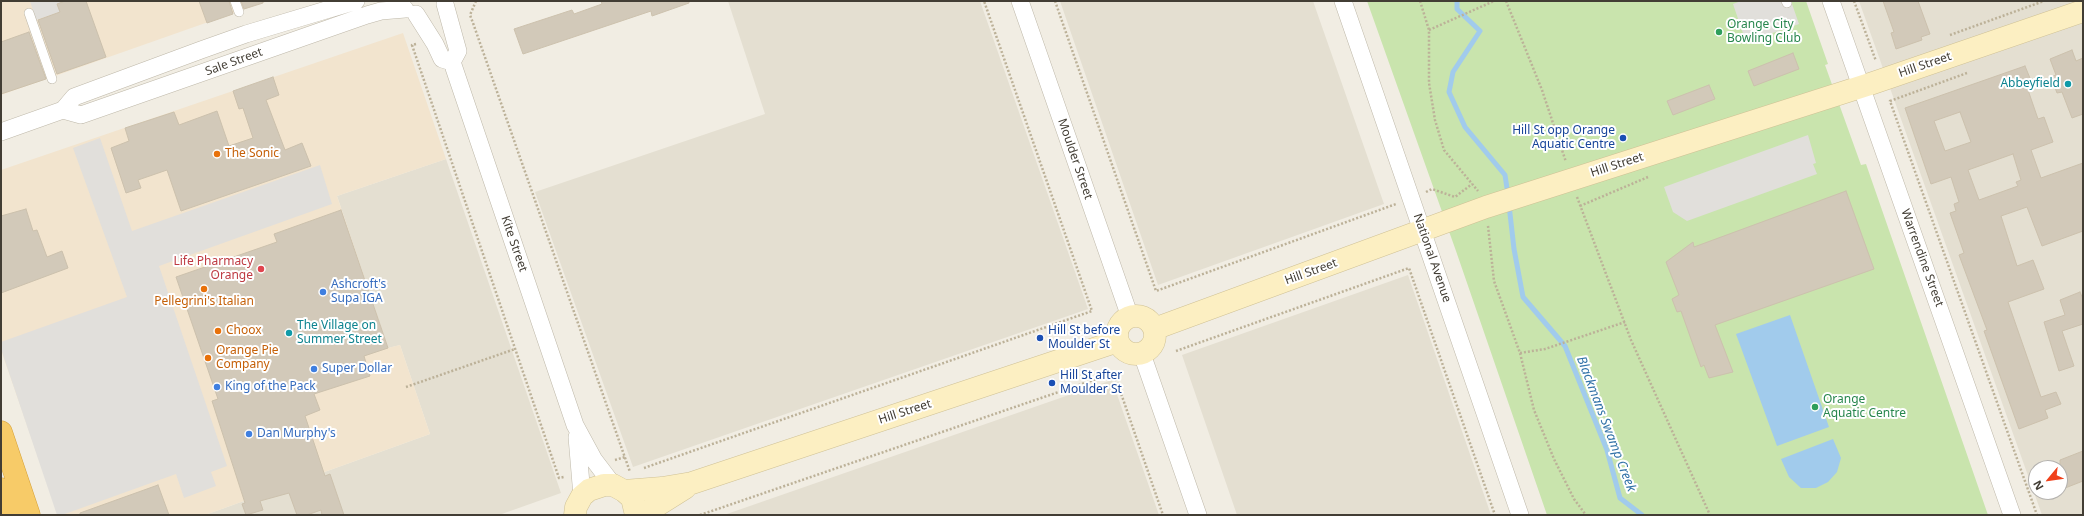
<!DOCTYPE html>
<style>
body{margin:0}
#map{position:relative;width:2084px;height:516px;overflow:hidden;background:#f1ede3;font-family:"Noto Sans",sans-serif}
canvas{display:block}
.frame{position:absolute;inset:0;border:2px solid #423d34;pointer-events:none}
.north{position:absolute;left:2028px;top:460px;width:40px;height:40px;box-sizing:border-box;background:#fff;border:1px solid #b3b1ae;border-radius:50%;rotate:241deg;font-size:11px;font-weight:700;line-height:16px;text-align:center;color:#423d34}
.north::after{content:'';display:block;margin:auto;width:14px;height:18px;background:#f0411b;clip-path:polygon(50% 0,100% 100%,50% 72%,0 100%)}
</style>
<div id="map">
<canvas width="2084" height="516"></canvas>
<div class="frame"></div>
<div class="north">N</div>
</div>
<script>
const context = document.querySelector('canvas').getContext('2d');
context.lineJoin = 'round';
function paint(path, color) {
  context.fillStyle = color;
  context.fill(path, 'evenodd');
}
function toPath(rows) {
  const path = new Path2D();
  for (const r of rows) {
    if (r.length === 3) {
      path.moveTo(r[0] + r[2], r[1]);
      path.arc(r[0], r[1], r[2], 0, 2 * Math.PI);
      continue;
    }
    path.moveTo(r[0], r[1]);
    for (let i = 2; i < r.length; i += 2) path.lineTo(r[i], r[i + 1]);
  }
  return path;
}
function stroke(path, color, width, dash) {
  context.strokeStyle = color;
  context.lineWidth = width;
  context.lineCap = dash ? 'butt' : 'round';
  context.setLineDash(dash || []);
  context.stroke(path);
}
function label(font, color, halo, rows, align = 'center') {
  context.font = font + ' "Noto Sans",sans-serif';
  context.lineWidth = 4;
  context.setLineDash([]);
  context.textBaseline = 'middle';
  context.strokeStyle = halo;
  context.fillStyle = color;
  for (const [text, x, y, turn = 0] of rows) {
    context.save();
    context.translate(x, y);
    context.rotate((+turn || 0) * Math.PI / 180);
    context.textAlign = isNaN(turn) ? turn : align;
    if (halo) context.strokeText(text, 0, 0);
    context.fillText(text, 0, 0);
    context.restore();
  }
}
paint(toPath([
 [728,1,980,1,1088,309,633,467,535,192,765,114],
 [1060,1,1313,1,1384,204,1158,285],
 [1859,1,2083,1,2083,515,2042,515],
 [2036,468,2060,468,2060,492,2036,492],
 [446,159,561,493,499,515,205,515,430,434,400,345,388,348,337,196],
 [1408,275,1491,515,1237,515,1182,355],
 [1112,380,1159,515,724,515]
]), '#e4dfd1');
paint(toPath([
 [1,1,268,1,1,95],
 [403,33,446,159,337,196,388,348,400,345,430,434,205,515,58,515,1,350,1,170]
]), '#f2e4ce');
paint(toPath([
 [1367,1,1806,1,1828,64,1825,65,1861,165,1866,164,1988,515,1547,515,1456,251]
]), '#c9e4ad');
paint(toPath([
 [30,1,65,1,57,4,60,12,36,20],
 [1741,1,1791,1,1799,24,1746,42,1733,4],
 [1808,135,1816,163,1813,164,1817,174,1687,221,1673,212,1664,187],
 [100,138,132,231,320,165,332,204,159,266,227,466,211,472,216,486,184,498,176,474,62,515,57,515,1,349,1,342,127,297,73,148]
]), '#e1dfdb');
paint(toPath([
 [1790,315,1829,427,1777,446,1736,334],
 [1833,439,1841,458,1837,472,1828,482,1816,488,1801,488,1789,477,1781,459]
]), '#a1cbec');
stroke(toPath([
 [1457,1,1457,9,1480,31,1453,72,1449,92,1465,127,1505,175,1508,195],
 [1509,205,1514,249,1523,297,1565,346,1607,450,1620,498,1642,515]
]), '#a1cbec', 5);
const building = toPath([
 [65,1,86,1,106,57,57,74,38,20,60,12,57,4,65,1],
 [199,1,229,1,233,14,207,23,199,1],
 [241,1,263,1,263,3,244,9,241,1],
 [601,1,689,1,689,3,652,16,651,11,523,54,514,29,572,10,574,14,602,4,601,1],
 [1883,1,1918,1,1930,34,1921,37,1922,40,1896,49,1891,33,1894,32,1883,1],
 [29,32,46,79,1,94,1,42,29,32],
 [2072,50,2076,61,2083,58,2083,114,2072,118,2062,92,2057,93,2051,77,2056,75,2050,59,2072,50],
 [1793,53,1799,69,1754,86,1748,71,1793,53],
 [2025,66,2034,88,2028,90,2038,119,2044,117,2053,142,2031,150,2041,178,2083,163,2083,231,2042,246,2027,207,2001,216,2017,266,2033,260,2044,289,2008,302,2041,397,2056,392,2061,404,2045,410,2048,418,2019,429,1984,331,1987,330,1959,255,1964,253,1950,213,1956,211,1954,204,1959,202,1951,177,1931,184,1905,108,2025,66],
 [1960,112,1971,142,1945,151,1934,121,1960,112],
 [2013,154,2021,180,2016,182,2018,186,1979,200,1968,170,2013,154],
 [273,77,279,95,266,100,285,150,302,143,311,166,181,211,167,170,138,180,141,188,126,193,111,148,129,141,125,128,174,112,179,125,217,111,229,146,253,138,243,108,239,109,233,91,273,77],
 [1709,85,1715,99,1673,115,1667,101,1709,85],
 [1846,191,1874,269,1715,325,1733,372,1709,378,1704,365,1701,367,1681,311,1677,312,1672,299,1679,295,1666,262,1693,242,1694,247,1846,191],
 [26,209,33,231,37,230,47,257,62,251,68,268,1,293,1,216,26,209],
 [341,210,388,348,364,356,370,376,314,394,320,410,305,416,325,476,330,474,344,515,322,515,321,510,307,515,297,515,289,493,260,501,263,510,246,515,242,504,245,503,212,401,218,399,176,277,277,242,274,234,341,210],
 [2080,292,2083,299,2083,324,2062,331,2074,366,2059,371,2044,322,2065,315,2060,300,2080,292],
 [2083,451,2083,481,2060,490,2060,460,2083,451],
 [158,485,169,515,80,515,80,513,158,485]
]);
paint(building, '#d2c9b9');
stroke(building, '#ccc1ad', 1);
const lane = toPath([
 [235,1,239,12],
 [1786,1,1787,3],
 [29,13,52,79]
]);
const street = toPath([
 [1020,1,1130,317],
 [1343,1,1520,515],
 [1831,1,2012,515],
 [445,4,458,51,452,62,575,425,594,460,613,485],
 [416,14,435,44,442,59,452,62],
 [63,110,81,115,367,15,381,11,405,9],
 [1,132,63,110,74,97,201,50,246,34,356,1],
 [1142,354,1198,515],
 [577,437,582,496]
]);
const secondary = toPath([
 [1136,335,19],
 [1154,329,1486,207,1873,83,2083,11],
 [624,491,662,488,692,483,1118,341],
 [575,515,576,507,582,496,589,490,604,485,613,485,624,491,632,498,636,515],
 [642,515,685,488]
]);
const highway = toPath([
 [1,432,29,515],
 [1,489,10,515]
]);
stroke(lane, '#beb8a9', 10);
stroke(street, '#beb8a9', 18);
stroke(secondary, '#cfc195', 23);
stroke(highway, '#d5a038', 23);
stroke(toPath([
 [476,1,470,15,473,23,630,472],
 [1055,1,1156,291,1396,204],
 [1420,1,1429,30,1429,83,1435,120,1444,150,1478,191],
 [1506,1,1542,90,1566,162],
 [1854,1,1876,61],
 [1429,30,1494,1],
 [1950,35,2044,1],
 [416,44,412,45,559,478,564,477],
 [1967,73,1890,101,2037,515],
 [1426,192,1432,189,1455,197,1472,184],
 [1577,197,1631,340,1710,515],
 [1580,206,1648,177],
 [1488,226,1494,281,1520,353,1534,410,1554,459,1574,499,1586,515],
 [1176,351,1409,268,1495,515],
 [1520,353,1545,349,1625,322],
 [406,387,515,349],
 [615,460,625,457],
 [644,468,1092,311,984,1],
 [700,515,1114,373,1163,515]
]), '#bcb198', 2.5, [2, 2]);
stroke(lane, '#fff', 9);
stroke(street, '#fff', 17);
stroke(secondary, '#fcefc2', 22);
stroke(highway, '#f7cb68', 22);
for (const [x, y, r, color] of [
 [1719,32,4,"#2e9e5b"],
 [2068,84,4,"#0f9aa8"],
 [1623,138,4,"#1a4fb4"],
 [217,154,4,"#e8710a"],
 [261,269,4,"#e0444e"],
 [204,289,4,"#e8710a"],
 [323,292,4,"#3f7fe0"],
 [218,331,4,"#e8710a"],
 [289,333,4,"#0f9aa8"],
 [1040,338,4,"#1a4fb4"],
 [208,358,4,"#e8710a"],
 [314,369,4,"#3f7fe0"],
 [1052,383,4,"#1a4fb4"],
 [217,387,4,"#3f7fe0"],
 [1815,407,4,"#2e9e5b"],
 [249,434,4,"#3f7fe0"]
]) {
  const dot = new Path2D();
  dot.arc(x, y, r, 0, 2 * Math.PI);
  context.fillStyle = color;
  context.fill(dot);
  stroke(dot, '#fff', 1.5);
}
label('12px', '#27864d', '#fff', [
 ["Orange City",1727,25],
 ["Bowling Club",1727,39],
 ["Orange",1823,400],
 ["Aquatic Centre",1823,414]
], 'left');
label('12px', '#423d34', '#fff', [
 ["Sale Street",234,62,-20],
 ["Hill Street",1925,65,-19],
 ["Moulder Street",1075,159,71],
 ["Hill Street",1617,165,-18],
 ["Kite Street",514,244,71],
 ["National Avenue",1432,258,71],
 ["Warrendine Street",1922,258,70],
 ["Hill Street",1311,272,-20],
 ["Hill Street",905,412,-18]
]);
label('12px', '#0d838f', '#fff', [
 ["Abbeyfield",2060,84],
 ["The Village on",297,326,"left"],
 ["Summer Street",297,340,"left"]
], 'right');
label('12px', '#164399', '#fff', [
 ["Hill St opp Orange",1615,131,"right"],
 ["Aquatic Centre",1615,145,"right"],
 ["Hill St before",1048,331],
 ["Moulder St",1048,345],
 ["Hill St after",1060,376],
 ["Moulder St",1060,390]
], 'left');
label('12px', '#c56008', '#fff', [
 ["The Sonic",225,154],
 ["Pellegrini's Italian",204,302,"center"],
 ["Choox",226,331],
 ["Orange Pie",216,351],
 ["Company",216,365]
], 'left');
label('12px', '#be3a42', '#fff', [
 ["Life Pharmacy",253,262],
 ["Orange",253,276]
], 'right');
label('12px', '#366cbe', '#fff', [
 ["Ashcroft's",331,285],
 ["Supa IGA",331,299],
 ["Super Dollar",322,369],
 ["King of the Pack",225,387],
 ["Dan Murphy's",257,434]
], 'left');
label('italic 13px', '#3373a8', '#fff', [
 ["Blackmans Swamp Creek",1606,424,69]
]);
</script>
